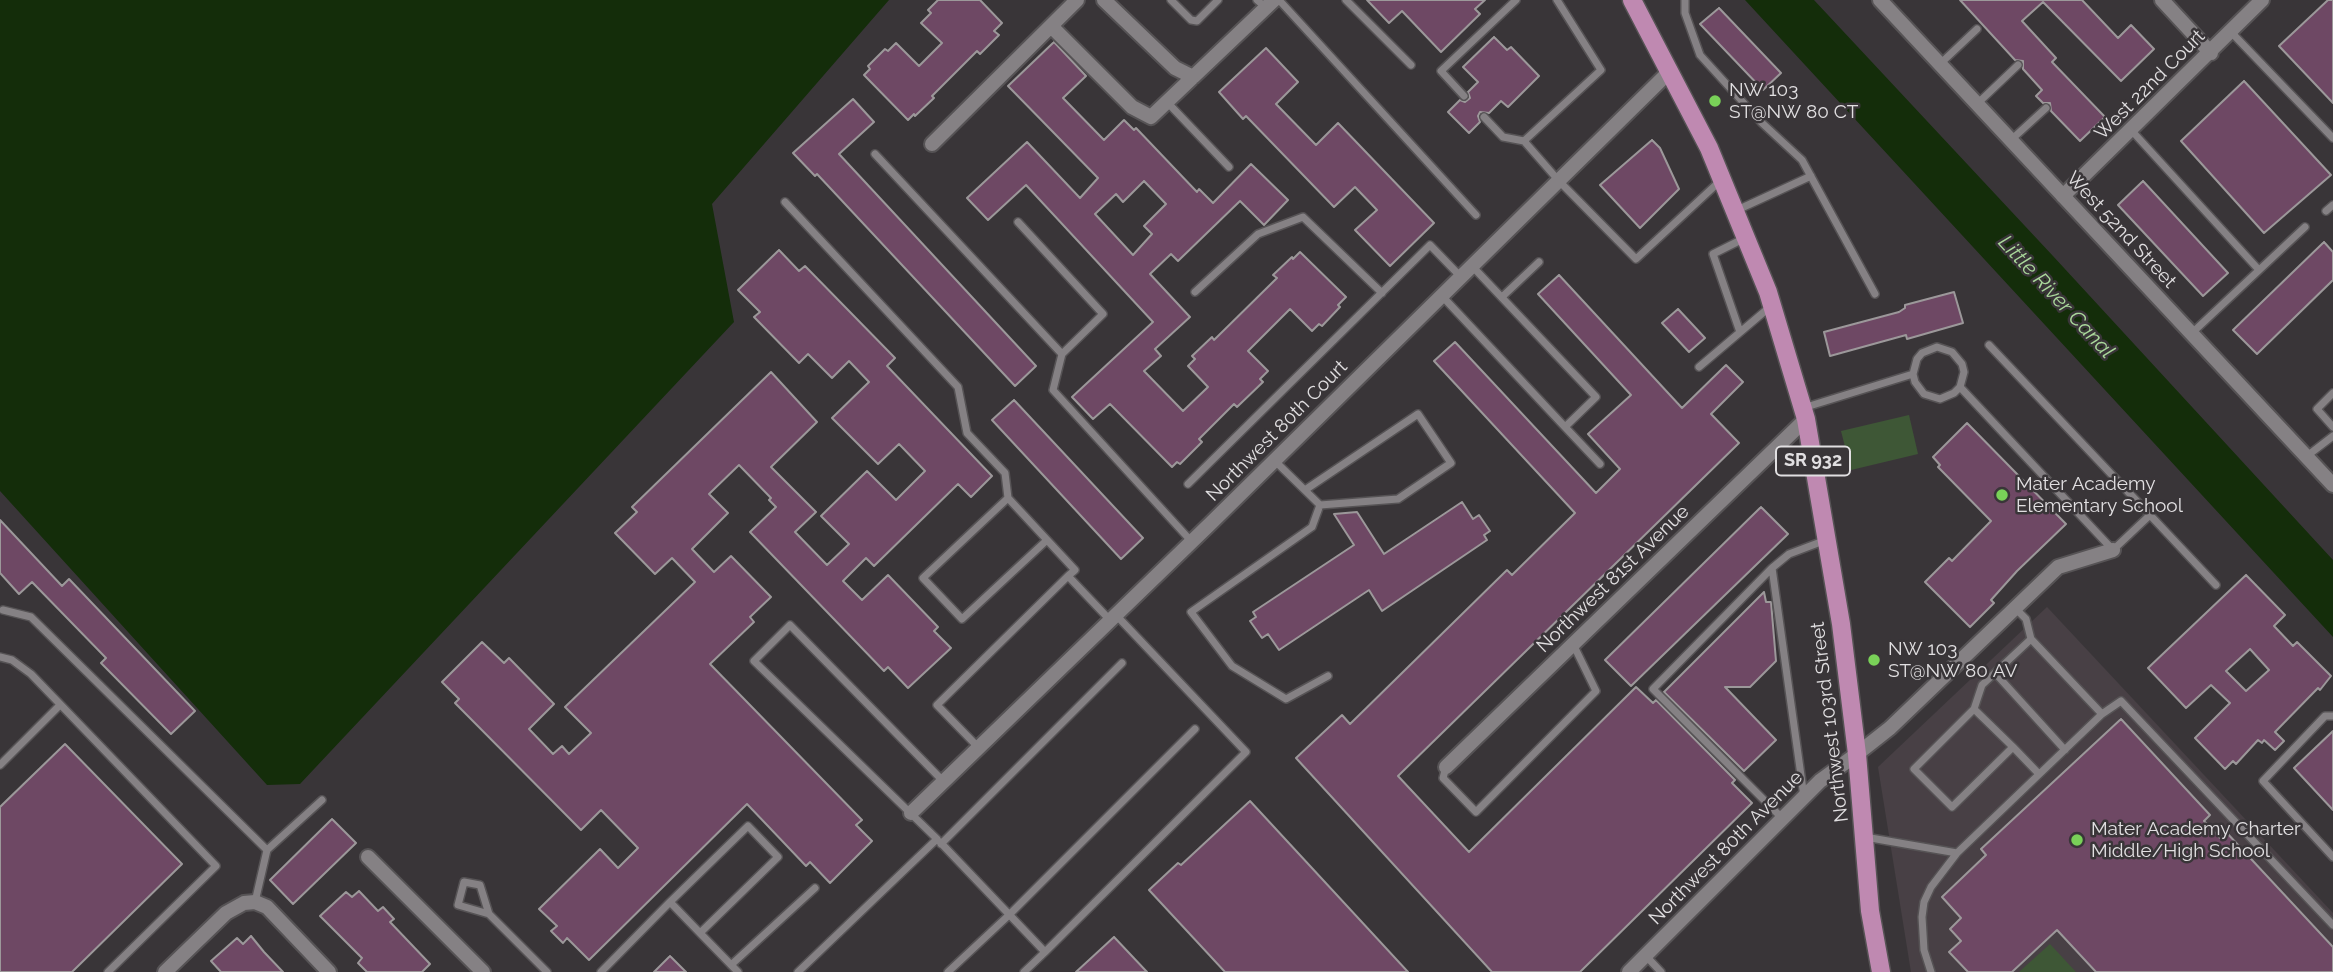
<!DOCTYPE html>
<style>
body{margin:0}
canvas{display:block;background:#393538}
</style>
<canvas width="2333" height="972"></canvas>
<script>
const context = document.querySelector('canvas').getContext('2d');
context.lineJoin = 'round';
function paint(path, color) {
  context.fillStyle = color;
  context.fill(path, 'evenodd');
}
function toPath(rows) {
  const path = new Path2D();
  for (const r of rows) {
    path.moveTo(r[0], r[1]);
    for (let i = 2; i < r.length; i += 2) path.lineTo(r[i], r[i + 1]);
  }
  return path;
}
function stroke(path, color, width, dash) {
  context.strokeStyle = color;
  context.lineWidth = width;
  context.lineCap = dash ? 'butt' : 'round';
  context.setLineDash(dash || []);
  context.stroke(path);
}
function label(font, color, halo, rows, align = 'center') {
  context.font = font + ' Raleway,sans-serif';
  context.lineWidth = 5;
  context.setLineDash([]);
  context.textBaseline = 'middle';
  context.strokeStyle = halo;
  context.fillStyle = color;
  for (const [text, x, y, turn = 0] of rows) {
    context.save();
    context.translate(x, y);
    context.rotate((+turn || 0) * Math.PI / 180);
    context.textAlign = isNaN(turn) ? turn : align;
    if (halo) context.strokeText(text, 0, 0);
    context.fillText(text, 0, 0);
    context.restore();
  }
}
paint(toPath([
 [2047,607,2333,913,2333,972,1911,972,1878,767]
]), '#484045');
paint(toPath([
 [1909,415,1918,454,1851,470,1841,431],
 [2050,944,2076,972,2019,972]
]), '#3e5736');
paint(toPath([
 [0,0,889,0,712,204,734,322,300,784,267,785,0,491],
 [1745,0,1814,0,2053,256,2333,560,2333,637]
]), '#142d0a');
const building = toPath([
 [938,0,980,0,1002,23,994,31,999,35,980,54,977,51,932,96,934,98,915,116,914,114,908,120,864,75,870,69,868,66,885,49,888,51,896,43,919,66,942,43,921,23,931,13,928,10,938,0],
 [1367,0,1485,0,1475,9,1480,14,1441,52,1402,11,1389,23,1367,0],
 [1960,0,2082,0,2118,38,2131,25,2154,49,2121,81,2043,2,2022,21,2056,58,2052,62,2105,117,2080,141,2051,111,2050,103,2043,103,2036,96,2042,90,2023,69,2023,61,2015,60,1960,0],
 [2328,0,2333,0,2333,103,2279,46,2328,0],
 [1719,8,1781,73,1763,90,1700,24,1719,8],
 [1494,37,1507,50,1511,47,1539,76,1508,107,1501,101,1489,113,1480,112,1478,116,1480,122,1469,133,1448,112,1460,100,1465,102,1470,98,1468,92,1478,82,1463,67,1494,37],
 [1054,42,1086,76,1063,98,1104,140,1124,120,1134,130,1136,128,1197,192,1199,189,1213,203,1251,164,1288,200,1264,225,1240,201,1178,261,1171,254,1150,274,1190,317,1155,349,1161,356,1144,371,1183,411,1208,387,1188,366,1195,359,1192,356,1212,337,1214,340,1277,278,1273,275,1292,257,1293,259,1300,252,1346,297,1338,305,1340,307,1322,326,1319,324,1312,331,1290,309,1248,351,1268,371,1260,379,1263,382,1237,407,1234,404,1199,439,1202,442,1180,464,1177,462,1172,467,1110,404,1093,419,1072,397,1153,322,1026,185,988,220,967,198,1027,142,1080,198,1098,178,1008,86,1054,42],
 [1144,181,1166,204,1144,226,1152,234,1133,255,1095,214,1116,194,1123,202,1144,181],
 [1266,48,1298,82,1276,104,1316,145,1338,123,1434,223,1390,266,1355,230,1377,210,1355,187,1334,207,1246,116,1243,119,1219,92,1266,48],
 [2244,81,2331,175,2264,233,2181,141,2244,81],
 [853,99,874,122,839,154,1036,366,1015,386,817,174,815,176,793,153,853,99],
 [1652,140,1660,148,1679,189,1640,228,1600,185,1652,140],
 [2143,181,2228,273,2203,296,2118,205,2143,181],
 [2324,242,2333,252,2333,280,2257,354,2233,330,2324,242],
 [779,250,799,271,805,266,895,358,887,366,992,476,971,497,958,484,874,566,866,558,843,581,862,600,888,575,938,627,934,631,951,648,908,688,888,667,884,671,750,532,776,507,769,500,771,498,739,465,709,494,728,513,692,549,714,572,731,556,771,597,750,617,754,622,710,664,862,820,856,825,872,841,830,883,810,862,806,866,747,804,589,960,567,938,563,943,551,931,557,926,539,909,600,849,618,868,638,848,601,810,581,830,455,703,459,699,442,682,482,642,504,663,509,658,554,704,529,729,553,754,562,746,569,754,591,733,565,707,695,582,672,558,655,574,615,533,637,512,632,507,771,372,817,422,771,467,816,512,795,532,827,565,849,544,821,516,867,471,896,500,925,471,899,444,878,464,832,418,869,382,849,361,832,378,808,354,799,363,754,317,760,312,738,290,779,250],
 [1559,275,1682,408,1726,365,1743,382,1711,414,1739,443,1398,776,1469,852,1636,687,1653,703,1656,700,1735,780,1732,783,1752,803,1580,972,1492,972,1296,758,1342,715,1350,724,1507,570,1512,575,1575,513,1434,361,1455,342,1596,493,1620,469,1588,434,1631,395,1538,294,1559,275],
 [1954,292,1963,323,1907,339,1906,335,1830,356,1824,332,1899,312,1905,308,1905,305,1954,292],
 [1678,309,1705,338,1689,352,1662,323,1678,309],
 [1014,400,1143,538,1121,559,992,420,1014,400],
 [1967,423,2066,524,2017,571,1991,600,1994,603,1970,627,1925,582,1949,558,1952,561,1991,521,1938,467,1940,465,1933,457,1967,423],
 [1462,502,1473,519,1479,515,1490,531,1484,535,1487,540,1382,611,1369,590,1279,650,1268,634,1262,638,1250,621,1256,617,1253,612,1354,545,1334,514,1357,512,1384,554,1462,502],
 [1761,507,1788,534,1631,686,1605,660,1761,507],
 [0,520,62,586,69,579,195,711,171,734,101,663,106,658,32,582,19,594,0,573,0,520],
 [2246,575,2285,615,2274,626,2293,646,2297,642,2331,676,2320,690,2318,688,2275,732,2284,741,2275,750,2264,740,2262,743,2258,740,2236,764,2233,761,2225,769,2195,738,2230,703,2211,685,2186,708,2148,668,2246,575],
 [2250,649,2269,670,2246,691,2226,671,2250,649],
 [1764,592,1766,602,1771,602,1776,661,1750,687,1725,687,1776,740,1744,771,1664,692,1764,592],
 [2121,719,2210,815,2204,821,2220,838,2226,832,2333,947,2333,972,2096,972,2057,930,2012,972,1968,972,1949,952,1961,941,1950,929,1961,918,1942,897,1986,855,1981,849,2121,719],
 [2333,731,2333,810,2294,768,2333,731],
 [65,744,182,864,72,972,0,972,0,807,65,744],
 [1250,801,1408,972,1225,972,1149,890,1178,863,1181,865,1250,801],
 [332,819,356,843,293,904,270,880,332,819],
 [359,891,378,911,383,907,394,919,390,922,430,964,422,972,367,972,358,963,362,958,320,916,346,892,352,897,359,891],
 [251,936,264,952,283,972,221,972,211,961,237,938,243,944,251,936],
 [1114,937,1147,972,1076,972,1114,937],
 [670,956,686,972,654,972,670,956]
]);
paint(building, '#6e4864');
stroke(building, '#9c989a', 2);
const service = toPath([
 [1171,0,1191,20,1197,21,1218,0],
 [1257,0,1266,8],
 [1279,0,1476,215],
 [1346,0,1411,65],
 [1557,0,1601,70,1524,141,1559,181,1636,259,1720,181],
 [1685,0,1685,13,1700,55,1761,122,1802,160,1875,294],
 [2231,32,2333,138],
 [1940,64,1977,29],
 [1464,96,1441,71,1516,0],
 [1167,102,1229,167],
 [1977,104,2018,65],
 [1484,117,1503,137,1524,141],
 [2132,131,2259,270],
 [2011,140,2046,108],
 [875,154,1062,354],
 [785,202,958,387,967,433,1005,473,1008,498],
 [1735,211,1811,176],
 [2326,211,2333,205],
 [1018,222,1103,314,1062,354,1053,390,1192,542],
 [1195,292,1258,234,1303,217,1382,293],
 [1442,296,1565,427,1596,397,1472,266],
 [1502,297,1539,262],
 [1740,332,1713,254,1745,238],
 [2192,333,2305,227],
 [1989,345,2150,515],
 [1699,367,1771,306],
 [1960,387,2113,550,2150,515,2216,585],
 [2333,393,2317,409,2333,427],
 [1803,408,1913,374,1917,359,1922,353,1937,347,1952,352,1962,364,1964,372,1960,387,1954,393,1940,399,1924,394,1915,382,1913,374],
 [1565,427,1600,464],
 [2307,456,2333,436],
 [1275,461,1320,505,1398,499,1451,463,1418,414,1305,490],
 [1188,484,1430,245,1461,277],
 [1320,505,1312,527,1191,612,1232,666,1286,699,1328,676],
 [1047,540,962,619,923,578,1008,498,1075,570,1068,576],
 [1772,568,1653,689,1782,818],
 [2015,608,2026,619,2031,639],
 [3,610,31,617,267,850,322,800],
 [0,657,12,660,31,674,216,866,108,972],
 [1995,673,2065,750],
 [1974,709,1982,685,2031,639,2102,714],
 [2333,716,2325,716,2263,781,2333,857],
 [978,747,937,705,1068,576,1109,619],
 [2013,747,1952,807,1914,769,1974,709,2013,747,2039,774],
 [0,765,60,705],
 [1446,767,1443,778,1476,812,1596,691,1573,644],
 [1804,797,1772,568,1789,554,1826,540],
 [1865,837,1957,853],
 [940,842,1045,952,1024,972],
 [941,844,1122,663],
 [255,902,267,850],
 [489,914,480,885,464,882,458,905,489,914,547,972],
 [700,933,778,857,748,826,670,902,700,933,738,972],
 [1045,952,1246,752,1116,615],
 [1646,956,1661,972],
 [731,965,815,888],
 [601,972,670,902],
 [798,972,937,839,754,661,790,625,943,781],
 [948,972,1009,915,1195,729],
 [1931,972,1924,950,1922,917,1924,902,1931,887,1957,853,2102,714,2121,701,2333,925]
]);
const minor = toPath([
 [1104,0,1175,68,1193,77],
 [2162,0,2211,53],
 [1051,26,1132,107,1151,117,1274,0],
 [932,144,1077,0],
 [2063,196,2262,0],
 [1857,754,1890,728,2058,567,2113,550],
 [1446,767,1806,419],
 [911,813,1211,523,1668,73],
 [368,857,483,972],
 [165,972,226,913,244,903,255,902,267,907,329,972]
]);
const tertiary = toPath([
 [1880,0,2333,485],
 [1629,972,1820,781,1857,754]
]);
const primary = toPath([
 [1632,0,1709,148,1768,292,1806,419,1841,624,1857,754,1870,911,1881,972]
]);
stroke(service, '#565355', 10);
stroke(minor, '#565355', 18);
stroke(tertiary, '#565355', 18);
stroke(primary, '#565355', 21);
stroke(service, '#858184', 7);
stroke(minor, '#858184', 14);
stroke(tertiary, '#858184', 14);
stroke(primary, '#bf89b1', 18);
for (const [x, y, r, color] of [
 [1715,101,7,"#79d158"],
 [2002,495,7,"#79d158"],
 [1874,660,7,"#79d158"],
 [2077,840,7,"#79d158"]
]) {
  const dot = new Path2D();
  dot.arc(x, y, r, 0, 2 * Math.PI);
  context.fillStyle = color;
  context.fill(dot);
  stroke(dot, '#393538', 2.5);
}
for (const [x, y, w] of [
 [1813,461,74]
]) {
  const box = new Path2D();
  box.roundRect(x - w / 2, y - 14.5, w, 29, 5);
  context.fillStyle = '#393538';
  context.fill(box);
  stroke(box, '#e1dfe1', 2);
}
label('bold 18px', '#e1dfe1', null, [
 ["SR 932",1813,461]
]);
label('19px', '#e1dfe1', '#393538', [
 ["West 22nd Court",2150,85,-45],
 ["West 52nd Street",2121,230,47],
 ["Northwest 80th Court",1277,431,-45],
 ["Northwest 81st Avenue",1613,579,-44],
 ["Northwest 103rd Street",1830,722,-97],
 ["Northwest 80th Avenue",1726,848,-45]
]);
label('19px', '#e1dfe1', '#393538', [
 ["NW 103",1729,90],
 ["ST@NW 80 CT",1729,112],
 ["Mater Academy",2016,484],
 ["Elementary School",2016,506],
 ["NW 103",1888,649],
 ["ST@NW 80 AV",1888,671],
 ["Mater Academy Charter",2091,829],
 ["Middle/High School",2091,851]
], 'left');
label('italic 21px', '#aad89b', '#393538', [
 ["Little River Canal",2056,297,47]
]);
</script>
